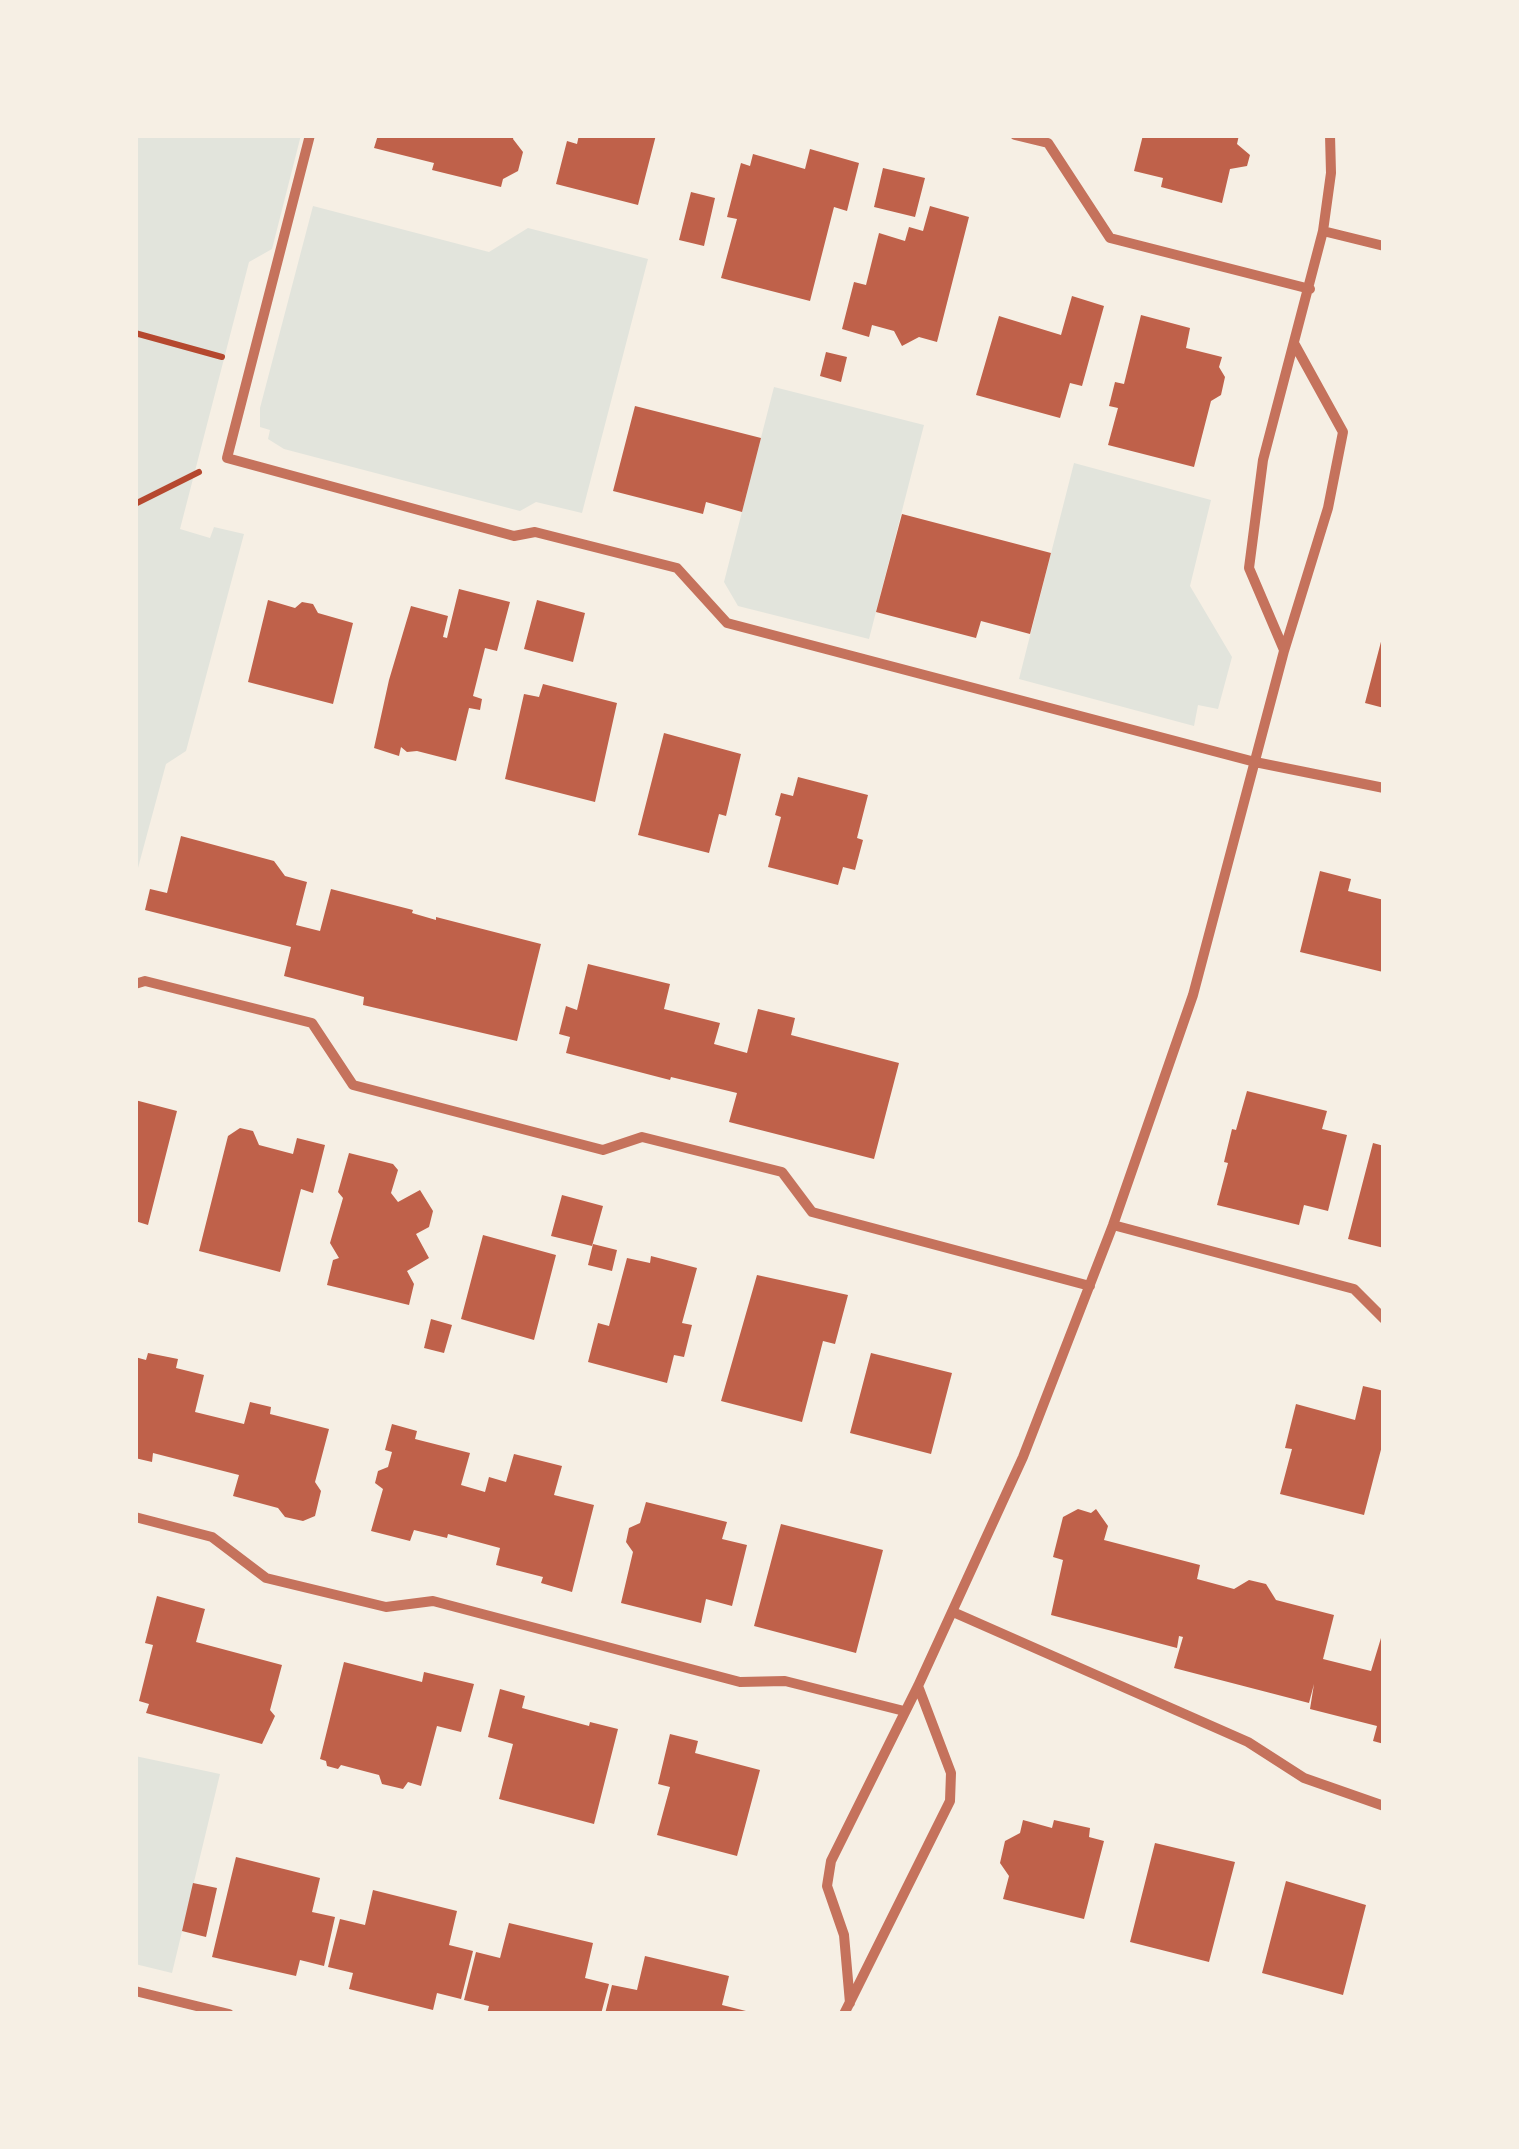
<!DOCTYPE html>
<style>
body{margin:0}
#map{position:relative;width:1519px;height:2149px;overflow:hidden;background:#f6efe4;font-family:Barlow,sans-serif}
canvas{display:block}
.frame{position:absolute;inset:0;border:138px solid #f6efe4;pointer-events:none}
</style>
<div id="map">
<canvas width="1519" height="2149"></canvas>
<div class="frame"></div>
</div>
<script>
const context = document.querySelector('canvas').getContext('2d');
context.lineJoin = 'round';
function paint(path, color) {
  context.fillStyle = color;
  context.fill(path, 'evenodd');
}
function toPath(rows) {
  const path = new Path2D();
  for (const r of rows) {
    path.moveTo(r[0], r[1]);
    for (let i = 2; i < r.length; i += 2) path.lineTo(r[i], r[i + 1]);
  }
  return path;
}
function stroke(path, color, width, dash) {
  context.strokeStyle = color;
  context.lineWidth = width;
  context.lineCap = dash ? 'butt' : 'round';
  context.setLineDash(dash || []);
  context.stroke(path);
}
paint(toPath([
 [135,135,301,135,272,249,249,262,180,529,210,538,214,527,244,534,186,751,166,764,135,879],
 [313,206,489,252,528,228,648,259,582,513,536,502,520,511,284,449,268,439,270,430,260,427,260,408],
 [774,387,924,425,869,639,738,606,724,582],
 [1074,463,1211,500,1190,586,1232,657,1218,709,1198,705,1194,726,1019,679],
 [135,1756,220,1774,172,1973,135,1964]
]), '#e2e4dc');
paint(toPath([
 [378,135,514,135,513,139,523,152,518,171,503,179,501,187,432,170,434,163,374,148],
 [579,135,656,135,638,205,556,184,567,141,577,144],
 [1143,135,1239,135,1237,144,1250,155,1247,166,1230,169,1222,203,1161,187,1163,178,1134,171],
 [810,149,859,163,847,211,834,207,810,301,721,278,737,219,727,217,741,163,750,166,753,154,805,169],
 [883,168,925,178,915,217,874,207],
 [691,192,715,198,704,246,679,240],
 [930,206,969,217,937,342,919,337,902,346,894,331,872,325,869,337,842,329,854,282,866,285,879,233,905,241,909,227,923,231],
 [1072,296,1104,306,1082,386,1070,383,1060,418,976,395,999,316,1061,335],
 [1141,315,1190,328,1186,348,1222,357,1219,367,1225,377,1221,395,1211,401,1194,467,1108,445,1118,408,1109,406,1115,382,1124,384],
 [826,352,847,357,841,382,820,376],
 [635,406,761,438,742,512,706,502,703,514,613,491],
 [902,514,1051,553,1030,634,981,621,976,638,876,612],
 [459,589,510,602,497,651,485,648,473,696,482,699,480,710,469,708,456,761,417,751,407,752,401,747,399,756,374,748,389,680,411,606,448,616,443,637,447,638],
 [268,600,295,608,302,602,313,604,318,613,353,623,333,704,248,682],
 [537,600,585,613,573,662,524,649],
 [1383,634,1384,634,1384,708,1365,703],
 [543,684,617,703,595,802,505,779,524,694,539,697],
 [664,733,741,754,726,816,719,814,709,853,638,835],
 [798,777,868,795,857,838,863,840,855,870,843,867,838,885,768,867,781,817,775,815,781,793,793,796],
 [181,836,274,861,285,876,307,882,296,925,320,931,331,889,413,910,412,913,436,920,436,917,541,944,517,1041,363,1005,364,997,284,976,291,947,145,910,150,889,167,893],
 [1320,871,1351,879,1348,891,1384,900,1383,972,1300,952],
 [588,964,670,984,664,1009,720,1023,714,1044,747,1053,758,1009,795,1018,791,1035,899,1063,874,1159,729,1122,737,1093,671,1077,670,1080,566,1053,570,1037,559,1034,566,1006,577,1010],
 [1247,1091,1327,1111,1322,1129,1347,1135,1328,1211,1304,1205,1299,1225,1217,1205,1228,1163,1224,1162,1232,1129,1236,1130],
 [135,1100,177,1111,148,1225,135,1221],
 [240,1128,253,1131,259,1145,293,1154,297,1138,325,1145,313,1193,301,1189,280,1272,199,1251,228,1136],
 [1373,1143,1384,1146,1384,1248,1348,1239],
 [349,1153,393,1164,398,1170,391,1193,398,1202,420,1190,433,1211,429,1227,416,1234,429,1258,407,1271,414,1284,409,1305,327,1285,333,1260,339,1258,330,1243,343,1198,338,1192],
 [562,1195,603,1206,592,1246,551,1236],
 [483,1235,556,1255,534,1340,461,1319],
 [593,1244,617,1250,612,1271,588,1265],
 [651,1256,697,1268,682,1323,692,1325,684,1357,674,1355,667,1383,588,1362,598,1323,609,1326,627,1258,650,1263],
 [757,1275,848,1295,835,1344,823,1341,802,1422,721,1401],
 [431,1319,452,1325,444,1353,424,1348],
 [148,1353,178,1359,176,1368,204,1375,195,1412,244,1424,250,1402,271,1407,270,1414,329,1429,315,1482,321,1491,315,1516,303,1521,285,1517,278,1508,233,1496,239,1475,153,1453,152,1462,135,1458,135,1357,146,1360],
 [871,1353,952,1373,931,1454,850,1433],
 [1363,1386,1384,1391,1384,1438,1364,1515,1280,1494,1292,1449,1285,1448,1296,1404,1355,1420],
 [392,1424,417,1431,415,1439,470,1453,461,1485,485,1492,489,1477,506,1482,514,1454,562,1466,554,1495,594,1505,572,1592,541,1583,543,1577,496,1565,500,1548,448,1534,447,1538,414,1530,410,1541,371,1531,383,1489,375,1483,378,1471,388,1467,392,1452,385,1450],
 [646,1502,727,1522,722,1539,747,1545,732,1606,706,1599,701,1623,621,1603,633,1552,626,1542,629,1528,640,1523],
 [1078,1509,1091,1513,1096,1509,1108,1526,1104,1540,1200,1565,1197,1579,1234,1589,1249,1580,1266,1584,1276,1600,1334,1615,1323,1659,1371,1671,1384,1628,1384,1744,1373,1741,1377,1726,1310,1709,1314,1684,1309,1703,1174,1668,1183,1637,1179,1636,1177,1648,1051,1615,1063,1560,1053,1557,1063,1517],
 [781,1524,883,1550,856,1653,754,1626],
 [157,1596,205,1609,196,1642,282,1665,270,1710,275,1716,262,1744,146,1713,149,1704,139,1701,153,1645,145,1643],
 [344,1662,422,1682,424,1672,474,1684,461,1732,437,1726,421,1786,408,1782,403,1789,382,1784,379,1775,341,1765,338,1769,327,1766,326,1761,320,1759],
 [500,1689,525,1696,522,1708,589,1726,590,1722,618,1729,594,1824,499,1799,513,1744,488,1737],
 [670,1734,698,1741,695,1753,760,1770,737,1856,657,1835,670,1787,658,1784],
 [1023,1820,1052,1828,1054,1820,1090,1828,1089,1837,1104,1841,1084,1919,1003,1899,1009,1876,1000,1863,1005,1841,1020,1833],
 [1155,1843,1235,1862,1209,1962,1130,1942],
 [236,1857,320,1878,312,1912,335,1917,324,1966,300,1960,296,1976,212,1957],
 [1286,1881,1366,1905,1343,1995,1262,1973],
 [193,1883,217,1888,206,1937,182,1931],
 [373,1890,457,1911,449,1945,473,1951,461,1999,437,1993,433,2010,349,1989,353,1973,328,1967,340,1919,365,1925],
 [509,1923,593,1943,585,1978,609,1984,601,2014,487,2014,489,2006,464,2000,476,1952,500,1958],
 [645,1956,729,1976,722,2005,746,2011,745,2014,605,2014,612,1985,637,1990]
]), '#bf614a');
stroke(toPath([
 [135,333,222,357],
 [135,504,199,472]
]), '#b5482f', 6);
stroke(toPath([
 [310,135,227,458,514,536,535,532,677,568,727,623,1255,762,1384,788],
 [1015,135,1048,143,1110,238,1310,289],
 [1323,231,1384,246],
 [1284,650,1249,568,1263,460,1323,231,1331,173,1330,135],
 [135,984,145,981,312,1023,353,1085,603,1150,642,1137,782,1172,812,1212,1090,1286],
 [1113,1225,1354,1289,1384,1319],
 [135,1517,212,1537,266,1578,386,1607,433,1601,740,1682,785,1681,904,1711],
 [953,1612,1248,1742,1304,1778,1384,1806],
 [135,1991,229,2014],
 [850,2003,844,1935,827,1886,831,1861,918,1686,1023,1457,1113,1225,1193,995,1284,651,1328,508,1343,432,1295,345],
 [844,2014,950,1801,951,1773,918,1686]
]), '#c5725c', 10);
</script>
